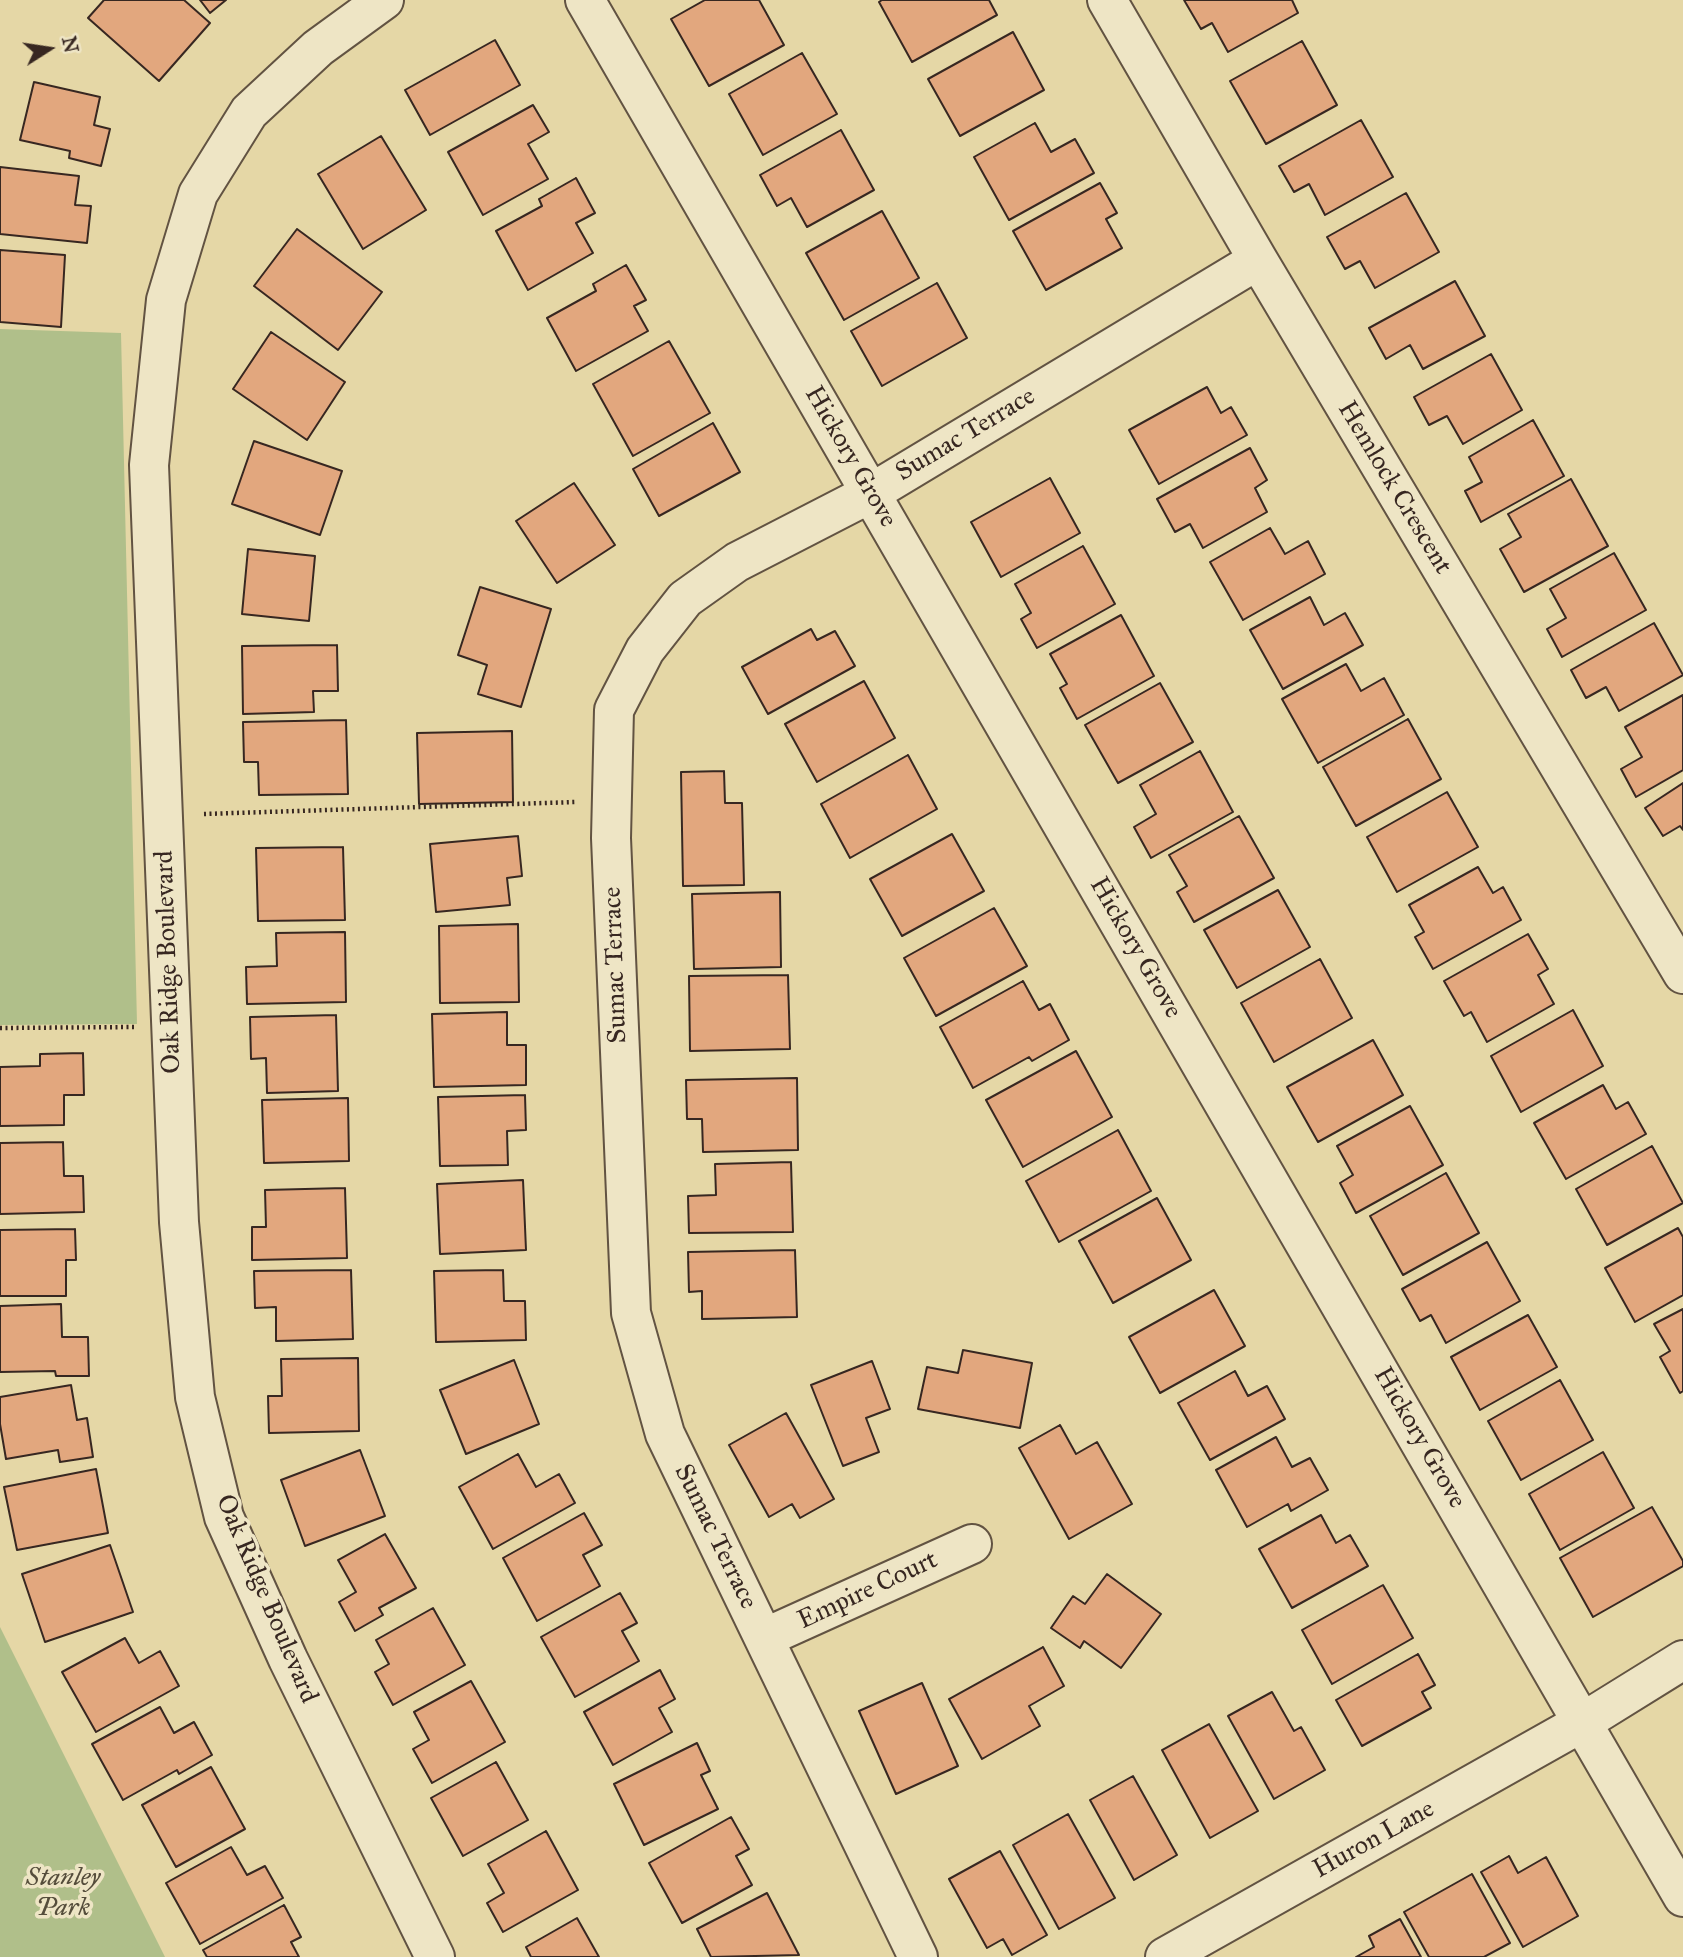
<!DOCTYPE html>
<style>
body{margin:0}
#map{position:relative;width:1683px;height:1957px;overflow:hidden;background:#e5d7a6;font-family:"IM FELL Great Primer",serif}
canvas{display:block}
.north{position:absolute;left:14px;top:14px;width:70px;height:70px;-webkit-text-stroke:5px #eee5c5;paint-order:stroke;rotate:78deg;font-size:19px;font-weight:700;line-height:28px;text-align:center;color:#372721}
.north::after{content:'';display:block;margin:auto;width:24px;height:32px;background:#372721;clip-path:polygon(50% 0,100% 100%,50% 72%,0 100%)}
</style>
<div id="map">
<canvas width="1683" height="1957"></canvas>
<div class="north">N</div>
</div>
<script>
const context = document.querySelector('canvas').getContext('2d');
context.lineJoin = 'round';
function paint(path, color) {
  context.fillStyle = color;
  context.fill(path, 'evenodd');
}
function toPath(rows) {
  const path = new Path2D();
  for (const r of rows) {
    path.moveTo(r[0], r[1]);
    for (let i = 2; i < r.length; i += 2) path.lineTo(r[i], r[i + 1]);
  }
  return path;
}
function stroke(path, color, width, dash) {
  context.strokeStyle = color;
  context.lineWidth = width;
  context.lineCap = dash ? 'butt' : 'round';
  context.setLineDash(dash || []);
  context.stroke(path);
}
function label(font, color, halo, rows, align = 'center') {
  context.font = font + ' "IM FELL Great Primer",serif';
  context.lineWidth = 7;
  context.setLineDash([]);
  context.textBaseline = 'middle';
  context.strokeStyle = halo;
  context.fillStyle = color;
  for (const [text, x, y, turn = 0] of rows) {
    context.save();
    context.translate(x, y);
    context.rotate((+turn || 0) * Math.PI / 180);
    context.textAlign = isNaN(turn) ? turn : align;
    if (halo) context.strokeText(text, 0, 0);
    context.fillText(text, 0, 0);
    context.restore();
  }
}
paint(toPath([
 [0,329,121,333,137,1024,0,1025],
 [0,1627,165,1957,0,1957]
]), '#b0bf8a');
const building = toPath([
 [104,0,184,0,210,23,159,81,88,18,104,0],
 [200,0,226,0,210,13,200,0],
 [705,0,759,0,784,45,709,86,671,19,705,0],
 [882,0,989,0,997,15,912,62,879,2,882,0],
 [1184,0,1292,0,1298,13,1228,52,1212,23,1201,29,1184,0],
 [1013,32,1044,90,960,136,928,79,1013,32],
 [495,40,520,85,430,135,405,90,495,40],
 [1302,41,1337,105,1266,144,1230,81,1302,41],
 [802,53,837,114,763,155,729,94,802,53],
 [34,82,100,97,94,125,110,129,101,166,69,158,70,151,20,140,34,82],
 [533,105,549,132,528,144,548,179,483,215,448,152,533,105],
 [1361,120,1393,177,1325,215,1309,184,1294,192,1279,166,1361,120],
 [1035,123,1051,152,1075,139,1094,173,1009,220,974,157,1035,123],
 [841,130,874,190,807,227,791,198,777,206,760,175,841,130],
 [381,136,426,210,363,249,318,174,381,136],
 [0,167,79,176,75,205,91,206,87,243,0,234,0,167],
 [576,178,595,213,576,223,593,253,528,290,496,231,542,206,539,199,576,178],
 [1100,183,1117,213,1106,219,1122,248,1046,290,1013,231,1100,183],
 [1406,193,1439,252,1375,288,1360,261,1345,269,1327,237,1406,193],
 [882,211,919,278,844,320,806,253,882,211],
 [297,229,382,292,338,350,254,286,297,229],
 [0,250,65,255,61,327,0,322,0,250],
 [626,265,646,300,634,306,648,331,576,371,547,318,596,291,593,284,626,265],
 [1455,281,1485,336,1423,369,1410,345,1386,359,1369,328,1455,281],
 [937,283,967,338,882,386,851,331,937,283],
 [271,332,345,382,307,440,233,389,271,332],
 [669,341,710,413,633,456,593,384,669,341],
 [1491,354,1522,410,1463,444,1447,416,1429,425,1414,397,1491,354],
 [1207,387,1221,413,1231,407,1247,435,1159,484,1129,430,1207,387],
 [1533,420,1564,476,1481,522,1465,491,1482,482,1469,457,1533,420],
 [713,423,740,472,659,516,633,469,713,423],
 [254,441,342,471,320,535,232,504,254,441],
 [1250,448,1267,480,1255,488,1267,512,1203,548,1190,524,1175,532,1157,499,1250,448],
 [1050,478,1080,533,1001,577,971,522,1050,478],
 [1571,479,1608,546,1524,592,1500,549,1521,537,1508,514,1571,479],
 [574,483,615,545,557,583,516,521,574,483],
 [1270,528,1285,554,1308,541,1325,574,1243,620,1210,562,1270,528],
 [1083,546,1115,604,1037,648,1021,619,1031,613,1015,584,1083,546],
 [248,549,315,556,309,621,242,614,248,549],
 [1614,553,1646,610,1562,657,1547,629,1566,618,1550,589,1614,553],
 [480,587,551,609,521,707,478,694,487,665,458,655,480,587],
 [1310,597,1324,625,1345,613,1363,645,1283,689,1250,630,1310,597],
 [1121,615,1154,676,1077,719,1060,688,1067,684,1050,654,1121,615],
 [1654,623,1683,675,1619,711,1606,687,1586,698,1571,670,1654,623],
 [811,629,817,640,835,631,855,666,768,714,742,667,811,629],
 [337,645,338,691,313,691,314,712,243,714,242,646,337,645],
 [1346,664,1361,691,1384,678,1404,715,1318,763,1282,699,1346,664],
 [864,681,895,738,817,782,785,724,864,681],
 [1160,683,1193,742,1118,783,1085,725,1160,683],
 [1683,695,1683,770,1636,797,1621,769,1642,757,1625,727,1683,695],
 [1408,719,1441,779,1356,826,1323,767,1408,719],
 [346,720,348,794,259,795,258,762,244,762,243,722,346,720],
 [512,731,513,802,419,804,417,733,512,731],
 [1200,751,1233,812,1151,858,1134,827,1156,814,1140,785,1200,751],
 [908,755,937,809,850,858,821,804,908,755],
 [724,771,725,803,742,803,744,885,683,886,681,772,724,771],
 [1683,783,1683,830,1680,826,1663,836,1645,808,1683,783],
 [1447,792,1478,847,1397,892,1367,837,1447,792],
 [1239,816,1274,878,1194,922,1177,892,1187,886,1169,855,1239,816],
 [952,834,984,891,902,936,870,879,952,834],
 [518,836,522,876,507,878,510,905,436,912,430,844,518,836],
 [343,847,345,920,258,921,256,848,343,847],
 [1478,867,1493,893,1503,887,1521,920,1433,969,1415,937,1424,932,1409,905,1478,867],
 [1278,890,1310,947,1237,988,1204,930,1278,890],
 [780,892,781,967,694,969,692,894,780,892],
 [994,908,1027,966,936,1016,904,958,994,908],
 [518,924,519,1002,440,1003,439,926,518,924],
 [345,932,346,1002,247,1004,246,967,277,966,276,933,345,932],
 [1528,934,1548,969,1538,975,1554,1004,1487,1042,1471,1012,1464,1016,1444,981,1528,934],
 [1320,959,1352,1018,1274,1062,1241,1003,1320,959],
 [788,975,790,1049,690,1051,689,976,788,975],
 [1023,981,1039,1010,1050,1004,1069,1040,1032,1061,1029,1057,973,1088,940,1027,1023,981],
 [1573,1010,1603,1066,1521,1112,1491,1056,1573,1010],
 [507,1012,507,1045,526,1045,526,1085,434,1087,432,1014,507,1012],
 [336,1015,338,1091,267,1093,266,1058,251,1059,250,1017,336,1015],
 [1373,1040,1403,1095,1318,1142,1287,1087,1373,1040],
 [1076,1051,1112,1117,1023,1167,986,1100,1076,1051],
 [83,1053,84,1095,64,1095,64,1125,0,1126,0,1067,40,1066,40,1054,83,1053],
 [797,1078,798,1150,703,1152,702,1119,687,1119,686,1080,797,1078],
 [1603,1085,1616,1109,1628,1102,1646,1134,1566,1179,1534,1123,1603,1085],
 [525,1095,526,1130,507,1131,508,1165,440,1166,438,1097,525,1095],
 [348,1098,349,1161,264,1163,262,1100,348,1098],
 [1410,1106,1443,1165,1356,1213,1340,1183,1353,1175,1337,1146,1410,1106],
 [1118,1130,1151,1191,1059,1242,1026,1181,1118,1130],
 [63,1142,64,1176,83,1176,84,1212,0,1214,0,1143,63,1142],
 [1652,1146,1683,1203,1607,1245,1576,1189,1652,1146],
 [791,1162,793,1232,689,1233,688,1196,716,1195,715,1164,791,1162],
 [1446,1173,1479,1233,1403,1275,1370,1216,1446,1173],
 [523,1180,526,1250,440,1254,437,1184,523,1180],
 [345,1188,347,1258,252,1260,252,1227,266,1227,265,1190,345,1188],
 [1157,1198,1191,1260,1113,1303,1079,1241,1157,1198],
 [1678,1228,1683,1237,1683,1295,1635,1322,1605,1268,1678,1228],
 [75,1229,76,1260,66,1260,66,1296,0,1296,0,1230,75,1229],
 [1487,1242,1520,1301,1446,1343,1431,1315,1420,1321,1402,1289,1487,1242],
 [795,1250,797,1317,702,1319,702,1291,689,1292,688,1252,795,1250],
 [351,1270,353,1339,276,1341,276,1307,255,1308,254,1271,351,1270],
 [503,1270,504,1301,525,1301,526,1340,436,1342,434,1271,503,1270],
 [1214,1290,1245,1346,1160,1393,1129,1337,1214,1290],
 [61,1304,62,1337,88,1337,89,1376,56,1376,55,1371,0,1372,0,1306,61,1304],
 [1683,1309,1683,1391,1680,1393,1660,1357,1670,1351,1654,1324,1683,1309],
 [1528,1315,1557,1367,1480,1410,1451,1357,1528,1315],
 [963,1350,1032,1363,1020,1428,918,1409,927,1367,958,1373,963,1350],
 [358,1358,359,1431,269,1433,268,1396,282,1396,281,1359,358,1358],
 [514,1360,539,1424,466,1454,440,1390,514,1360],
 [872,1361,890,1409,866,1418,879,1452,843,1466,811,1385,872,1361],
 [1235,1371,1248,1396,1267,1386,1285,1419,1210,1460,1178,1403,1235,1371],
 [1560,1380,1593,1440,1521,1480,1488,1421,1560,1380],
 [71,1385,77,1420,87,1418,93,1457,60,1462,58,1450,6,1459,0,1424,0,1397,71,1385],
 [786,1413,834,1499,800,1518,792,1504,769,1517,729,1445,786,1413],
 [1060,1425,1076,1454,1097,1442,1132,1504,1069,1539,1019,1448,1060,1425],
 [1276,1437,1292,1467,1310,1458,1328,1490,1291,1511,1288,1504,1247,1527,1216,1470,1276,1437],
 [360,1450,385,1516,305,1546,281,1480,360,1450],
 [1603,1452,1634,1508,1560,1550,1529,1494,1603,1452],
 [518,1454,536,1487,559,1474,575,1503,493,1549,459,1487,518,1454],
 [96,1469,108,1533,17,1550,4,1487,96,1469],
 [1652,1507,1683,1561,1683,1566,1593,1617,1560,1558,1652,1507],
 [584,1513,602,1545,583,1555,600,1586,537,1621,503,1558,584,1513],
 [1321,1515,1336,1543,1350,1535,1368,1566,1292,1608,1259,1549,1321,1515],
 [385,1534,416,1588,379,1608,383,1615,355,1631,339,1602,356,1592,338,1560,385,1534],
 [110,1545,133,1612,45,1642,22,1574,110,1545],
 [1107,1574,1161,1614,1121,1668,1084,1641,1080,1648,1051,1628,1073,1596,1085,1604,1107,1574],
 [1383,1585,1413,1638,1332,1684,1302,1630,1383,1585],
 [620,1593,637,1623,622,1631,639,1661,575,1697,541,1637,620,1593],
 [433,1608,465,1665,393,1705,375,1672,389,1664,376,1640,433,1608],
 [125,1638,139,1663,160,1651,179,1686,96,1732,62,1672,125,1638],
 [1043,1647,1064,1686,1029,1706,1040,1726,982,1759,949,1699,1043,1647],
 [1418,1654,1435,1685,1422,1692,1431,1708,1362,1746,1336,1700,1418,1654],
 [660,1670,675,1699,659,1708,672,1732,613,1765,584,1712,660,1670],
 [471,1681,505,1742,432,1783,413,1749,429,1740,414,1712,471,1681],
 [922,1683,958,1766,896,1794,859,1711,922,1683],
 [1272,1692,1294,1731,1301,1727,1325,1770,1274,1799,1228,1716,1272,1692],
 [160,1707,174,1733,194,1722,212,1755,179,1774,177,1770,123,1800,92,1744,160,1707],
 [1209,1724,1258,1811,1210,1838,1162,1750,1209,1724],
 [697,1743,710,1771,701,1775,718,1809,644,1845,614,1784,697,1743],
 [496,1762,528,1820,463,1856,431,1798,496,1762],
 [211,1767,245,1829,176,1867,142,1805,211,1767],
 [1133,1776,1177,1855,1134,1880,1090,1800,1133,1776],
 [1068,1814,1115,1898,1059,1929,1013,1845,1068,1814],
 [731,1817,749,1849,736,1856,752,1885,682,1923,649,1863,731,1817],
 [546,1831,578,1890,503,1932,487,1903,504,1893,488,1864,546,1831],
 [231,1847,247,1875,265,1866,283,1898,200,1944,166,1883,231,1847],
 [1000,1851,1047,1935,1012,1955,1003,1939,987,1948,949,1879,1000,1851],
 [1509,1856,1518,1873,1546,1857,1578,1916,1523,1947,1481,1872,1509,1856],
 [1472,1874,1510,1943,1484,1957,1429,1957,1404,1912,1472,1874],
 [767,1893,799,1955,711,1957,697,1929,767,1893],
 [284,1905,301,1937,291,1942,299,1957,207,1957,203,1950,284,1905],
 [577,1918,599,1957,531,1957,526,1947,577,1918],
 [1400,1919,1421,1957,1356,1957,1374,1947,1369,1936,1400,1919]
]);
paint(building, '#e2a77e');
stroke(building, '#372721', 2);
const street = toPath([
 [384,0,318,48,249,112,198,194,166,300,149,465,179,1222,195,1397,224,1517,288,1659,435,1957],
 [585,0,1683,1897],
 [1107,0,1258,260,1683,974],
 [764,1638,972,1544],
 [918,1957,665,1434,631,1313,611,838,614,710,645,650,685,599,737,562,871,493,1258,260],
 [1165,1957,1583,1722,1683,1660]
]);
stroke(street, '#625342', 42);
stroke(toPath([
 [204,814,576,802],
 [0,1028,136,1027]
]), '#372721', 4.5, [2, 3.5]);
stroke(street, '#eee5c5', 38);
label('26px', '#372721', '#eee5c5', [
 ["Sumac Terrace",966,435,-31],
 ["Hickory Grove",850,457,60],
 ["Hemlock Crescent",1394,488,59],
 ["Hickory Grove",1135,948,60],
 ["Oak Ridge Boulevard",169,962,-92],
 ["Sumac Terrace",616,965,-92],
 ["Hickory Grove",1419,1438,60],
 ["Sumac Terrace",715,1537,64],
 ["Empire Court",868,1591,-25],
 ["Oak Ridge Boulevard",266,1599,67],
 ["Huron Lane",1374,1840,-29]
]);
label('italic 26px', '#554d3b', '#eee5c5', [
 ["Stanley",63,1879],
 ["Park",63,1909]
]);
</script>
